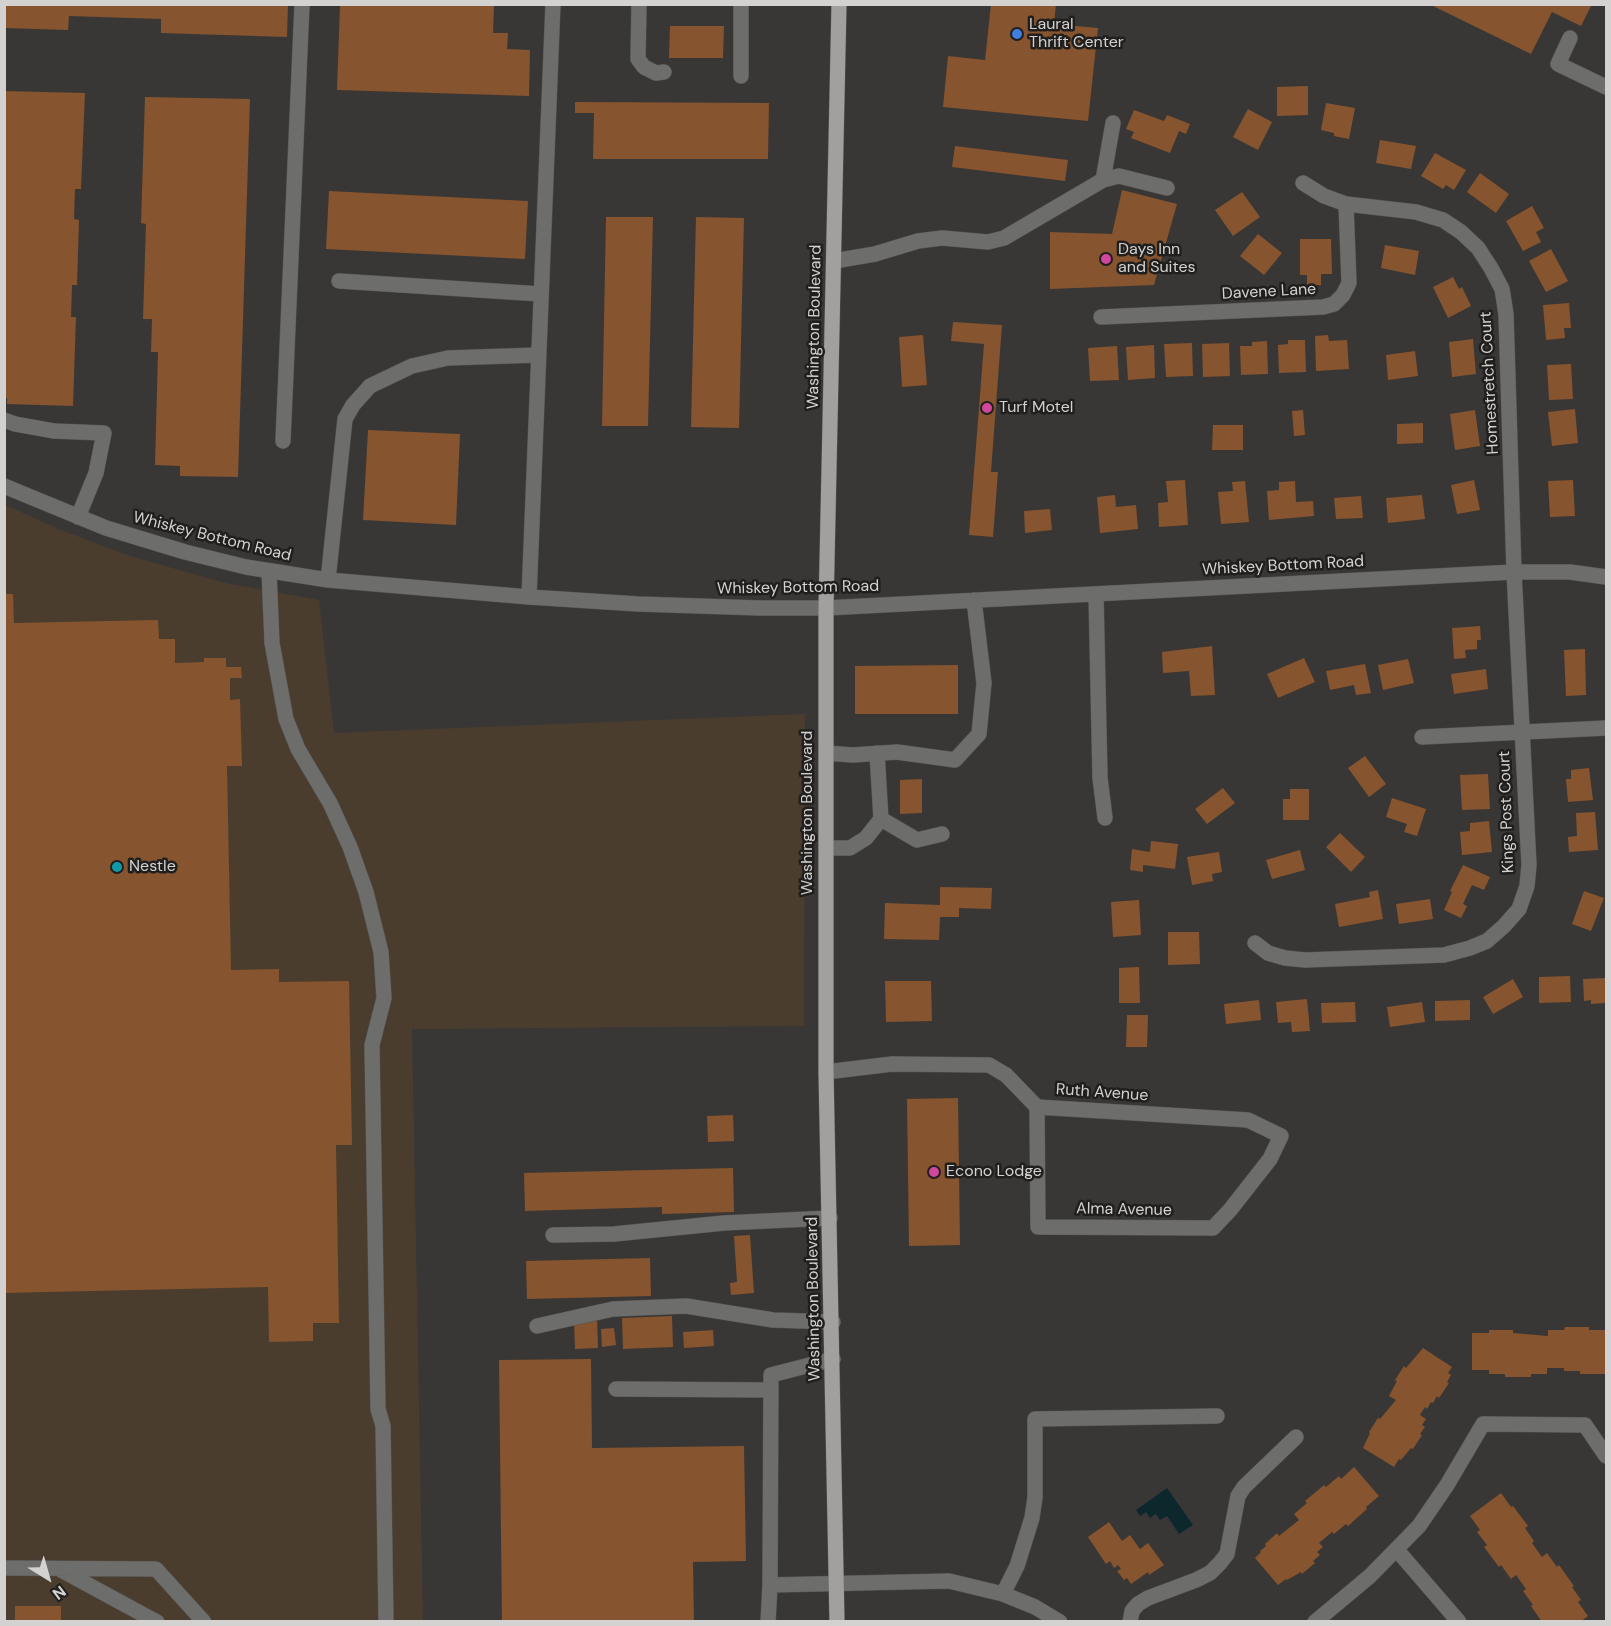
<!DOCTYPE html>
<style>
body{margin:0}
#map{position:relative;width:1611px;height:1626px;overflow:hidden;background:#393735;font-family:"DM Sans",sans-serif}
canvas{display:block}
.frame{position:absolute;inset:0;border:6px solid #d4d2d1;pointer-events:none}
.north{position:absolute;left:18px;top:1548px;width:60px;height:60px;-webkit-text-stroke:4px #201f1e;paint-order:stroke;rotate:143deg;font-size:16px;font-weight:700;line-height:24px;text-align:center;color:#d4d2d1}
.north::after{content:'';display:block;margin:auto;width:21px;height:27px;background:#d4d2d1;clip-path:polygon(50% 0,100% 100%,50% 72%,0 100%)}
</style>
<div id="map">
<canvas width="1611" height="1626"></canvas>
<div class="frame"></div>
<div class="north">N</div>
</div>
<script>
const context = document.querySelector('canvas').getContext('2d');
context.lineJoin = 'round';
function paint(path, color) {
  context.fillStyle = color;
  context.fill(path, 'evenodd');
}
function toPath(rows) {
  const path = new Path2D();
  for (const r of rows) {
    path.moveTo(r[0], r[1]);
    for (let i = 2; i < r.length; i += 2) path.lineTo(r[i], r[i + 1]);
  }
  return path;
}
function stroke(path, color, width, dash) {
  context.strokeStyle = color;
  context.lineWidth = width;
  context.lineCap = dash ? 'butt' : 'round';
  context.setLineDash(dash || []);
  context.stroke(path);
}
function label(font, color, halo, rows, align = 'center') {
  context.font = font + ' "DM Sans",sans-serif';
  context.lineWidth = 5;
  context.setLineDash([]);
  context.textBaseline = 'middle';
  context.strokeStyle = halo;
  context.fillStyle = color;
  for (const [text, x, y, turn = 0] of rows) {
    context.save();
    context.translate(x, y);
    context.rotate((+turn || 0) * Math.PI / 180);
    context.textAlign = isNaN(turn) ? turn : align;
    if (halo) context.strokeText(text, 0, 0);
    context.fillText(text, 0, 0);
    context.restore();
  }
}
paint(toPath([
 [5,505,61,530,130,556,225,583,319,600,334,733,805,714,804,1026,412,1029,423,1621,5,1622]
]), '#4a3d2e');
paint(toPath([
 [1167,1488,1193,1525,1179,1534,1167,1516,1160,1520,1156,1514,1150,1518,1146,1512,1140,1516,1136,1510]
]), '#0d282d');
paint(toPath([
 [4,4,288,4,287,37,161,33,161,19,69,16,68,30,4,28],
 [991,4,1056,4,1054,24,1098,28,1088,121,943,107,948,56,985,60],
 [1429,4,1592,4,1581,26,1552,12,1531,54],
 [340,5,494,5,493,33,508,33,507,49,530,50,529,96,337,90],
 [670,26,724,26,723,58,669,58],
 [1308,86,1308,115,1277,116,1277,87],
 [4,91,85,93,81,189,75,189,74,219,79,220,77,285,72,285,71,317,76,317,73,406,7,404,7,398,4,398],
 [145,97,250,99,238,477,180,476,180,466,155,465,158,352,151,352,152,319,143,319,146,224,141,223],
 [575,102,769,103,768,159,593,159,594,113,575,113],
 [1326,103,1355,108,1349,139,1334,136,1334,133,1321,130],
 [1248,109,1272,122,1258,150,1233,137],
 [1134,110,1164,121,1167,115,1190,124,1186,134,1179,131,1170,153,1131,138,1134,132,1126,129],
 [1380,140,1416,146,1411,169,1376,163],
 [955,146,1068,160,1065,181,952,167],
 [1435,153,1466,170,1454,190,1446,185,1443,189,1421,176],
 [1480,173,1509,194,1496,213,1467,192],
 [1122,190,1177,204,1154,285,1050,289,1050,232,1112,234],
 [329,191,528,201,525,259,326,249],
 [1242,192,1260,217,1233,236,1215,210],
 [1532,206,1544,228,1536,232,1541,242,1523,251,1506,221],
 [606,217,653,217,648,426,602,426],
 [696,217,744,218,739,428,691,427],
 [1258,234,1282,253,1264,275,1240,256],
 [1300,239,1331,239,1332,274,1321,274,1321,285,1307,285,1307,275,1300,275],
 [1385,245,1419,251,1415,275,1381,268],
 [1551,249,1568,281,1546,292,1529,261],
 [1453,277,1459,289,1462,287,1471,306,1448,318,1433,287],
 [1569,303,1571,328,1564,328,1565,338,1546,340,1543,305],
 [953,322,1002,325,991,472,998,472,993,537,969,535,984,344,951,341],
 [923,335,927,385,902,387,899,337],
 [1328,335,1329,341,1347,340,1349,369,1316,371,1315,336],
 [1473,339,1476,374,1452,377,1449,342],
 [1288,340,1305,340,1306,372,1279,373,1278,345,1288,344],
 [1267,341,1268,374,1241,375,1240,346,1252,346,1252,342],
 [1192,343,1193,376,1166,377,1164,344],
 [1229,343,1230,376,1203,377,1202,344],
 [1154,345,1155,378,1128,380,1126,347],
 [1117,346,1119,380,1090,381,1088,348],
 [1415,351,1418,376,1388,380,1386,355],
 [1571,364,1573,399,1549,400,1547,365],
 [1575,409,1578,443,1552,446,1548,412],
 [1303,410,1305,435,1294,436,1292,411],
 [1475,410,1480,446,1455,450,1450,414],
 [1423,423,1423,443,1397,444,1397,424],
 [1213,425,1243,425,1243,450,1212,450],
 [368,430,460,434,456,525,363,520],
 [1185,480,1188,525,1159,527,1158,503,1168,502,1166,481],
 [1474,480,1480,510,1457,514,1451,485],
 [1573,480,1575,516,1550,517,1548,481],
 [1245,481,1249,522,1221,524,1218,492,1233,491,1232,482],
 [1295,481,1296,502,1313,501,1314,516,1269,520,1267,491,1279,490,1279,482],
 [1115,495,1116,507,1136,505,1138,529,1100,533,1097,497],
 [1422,495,1425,519,1388,523,1386,498],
 [1361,496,1363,518,1336,519,1334,498],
 [1050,509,1052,530,1025,533,1024,511],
 [4,594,13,594,14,623,158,620,159,639,175,639,175,663,204,662,204,658,226,658,226,667,241,667,242,678,230,678,230,700,240,699,242,766,227,766,231,970,279,969,279,982,349,981,352,1145,336,1145,339,1323,313,1323,313,1341,269,1342,268,1287,4,1293],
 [1480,626,1481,640,1477,640,1477,649,1465,650,1466,658,1454,659,1452,628],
 [1212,646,1215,695,1191,696,1189,671,1163,673,1162,652],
 [1585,649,1586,695,1566,696,1564,650],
 [1304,658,1315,682,1278,698,1267,674],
 [1408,659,1414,683,1383,690,1378,665],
 [1365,664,1371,693,1356,695,1354,685,1330,690,1326,671],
 [958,665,958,714,855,714,855,666],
 [1486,669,1488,689,1454,694,1451,674],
 [1365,756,1386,784,1369,797,1348,768],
 [1589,768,1593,800,1568,802,1566,779,1571,779,1571,770],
 [1488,774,1490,809,1462,810,1460,775],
 [922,779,922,813,900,814,900,780],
 [1223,788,1235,803,1207,824,1195,809],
 [1290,789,1309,789,1309,820,1283,820,1283,799,1290,799],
 [1392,798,1426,809,1417,836,1404,832,1407,824,1386,817],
 [1595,812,1598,850,1569,852,1568,837,1577,836,1576,813],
 [1489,821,1492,852,1462,855,1460,832,1470,831,1470,823],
 [1340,833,1365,857,1351,872,1326,847],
 [1151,841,1178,844,1175,869,1143,865,1143,872,1130,870,1132,849,1150,852],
 [1300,850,1305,870,1272,879,1266,860],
 [1219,852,1222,872,1212,874,1213,881,1192,885,1187,857],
 [1463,865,1490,877,1484,890,1472,885,1463,904,1467,906,1461,918,1444,910,1452,892,1450,891],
 [940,887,992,888,991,909,959,908,959,917,940,917,939,940,884,939,885,903,940,905],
 [1378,890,1383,919,1339,927,1335,904,1370,897,1369,892],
 [1584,891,1604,898,1591,931,1572,924],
 [1430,899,1433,919,1399,924,1396,904],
 [1139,900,1141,935,1113,937,1111,902],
 [1168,932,1199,932,1200,964,1168,965],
 [1139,967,1140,1003,1119,1003,1119,968],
 [1570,976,1571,1002,1539,1003,1539,977],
 [1606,978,1606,1003,1591,1004,1591,1000,1584,1001,1583,979],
 [1513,979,1523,997,1493,1014,1483,997],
 [885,981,931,981,932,1021,886,1022],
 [1307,999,1310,1031,1292,1032,1291,1022,1278,1023,1276,1002],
 [1259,1000,1261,1020,1226,1024,1224,1004],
 [1470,1000,1470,1020,1435,1021,1435,1001],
 [1355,1002,1356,1022,1322,1023,1321,1003],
 [1422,1002,1425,1022,1390,1027,1387,1007],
 [1127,1015,1148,1015,1147,1047,1126,1047],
 [958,1098,960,1245,909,1246,907,1099],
 [733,1115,734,1141,708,1142,707,1116],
 [733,1168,734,1212,662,1214,662,1207,525,1211,524,1173],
 [750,1235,754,1293,731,1295,730,1283,737,1282,734,1236],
 [650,1258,651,1296,527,1299,526,1261],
 [672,1316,673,1347,623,1349,622,1318],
 [597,1317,598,1348,575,1349,574,1319],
 [1565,1327,1589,1327,1589,1330,1606,1330,1606,1374,1580,1374,1580,1371,1564,1371,1564,1368,1547,1368,1547,1374,1531,1374,1531,1377,1505,1377,1505,1374,1489,1374,1489,1370,1472,1370,1472,1333,1489,1333,1489,1330,1513,1330,1513,1333,1548,1336,1548,1330,1564,1330],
 [614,1328,616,1345,602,1347,601,1329],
 [713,1330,714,1346,684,1348,683,1332],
 [1423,1348,1452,1367,1448,1373,1451,1375,1447,1382,1449,1383,1439,1398,1437,1396,1433,1403,1431,1402,1427,1409,1425,1407,1420,1415,1426,1419,1422,1425,1425,1427,1420,1434,1422,1435,1413,1449,1411,1448,1401,1460,1399,1459,1394,1467,1363,1448,1370,1433,1369,1432,1378,1418,1380,1419,1396,1400,1389,1396,1397,1381,1395,1380,1404,1366,1406,1368],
 [591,1359,592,1448,744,1446,746,1561,693,1562,694,1622,502,1622,499,1360],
 [1354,1467,1379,1496,1366,1507,1367,1509,1348,1526,1346,1524,1334,1534,1332,1532,1319,1543,1323,1547,1317,1552,1320,1555,1313,1561,1315,1563,1302,1574,1301,1572,1287,1580,1286,1579,1278,1585,1255,1558,1261,1552,1260,1551,1266,1546,1265,1544,1277,1533,1279,1536,1299,1520,1294,1514,1307,1503,1305,1501,1324,1485,1326,1487,1339,1476,1341,1479],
 [1501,1493,1511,1507,1513,1506,1528,1526,1525,1528,1534,1541,1532,1543,1542,1557,1547,1553,1557,1567,1559,1565,1574,1586,1572,1587,1581,1600,1578,1602,1588,1616,1580,1622,1542,1622,1531,1606,1533,1605,1523,1591,1526,1589,1516,1575,1511,1579,1501,1565,1499,1567,1484,1547,1487,1545,1477,1532,1480,1530,1470,1516],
 [1109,1522,1122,1541,1130,1535,1140,1549,1148,1543,1164,1565,1149,1575,1148,1572,1131,1584,1127,1578,1124,1580,1117,1571,1121,1569,1118,1565,1114,1568,1110,1561,1106,1564,1088,1537],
 [15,1606,61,1606,61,1622,15,1622]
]), '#86542e');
const minor = toPath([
 [639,4,638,59,644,67,656,73,664,72],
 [1570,38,1558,64,1606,87],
 [741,76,741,4],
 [1103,180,1113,123],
 [834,261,875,254,918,241,942,238,988,242,1004,238,1103,180,1119,176,1167,188],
 [339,281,541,294],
 [1101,317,1323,307,1334,304,1343,295,1349,283,1346,204],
 [4,420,15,424,54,431,104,433,96,473,78,517],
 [283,441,302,4],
 [4,486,106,528,185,552,246,567,328,580,529,597,638,604,760,608,826,608,1514,572,1570,572,1606,577],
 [269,571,272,643,286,719,298,749,330,803,350,847,366,892,381,952,384,998,372,1045,378,1409,383,1426,386,1622],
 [328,580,345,419,353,405,370,386,412,366,448,358,538,355],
 [1096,594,1100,778,1105,818],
 [529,597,553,4],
 [1422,737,1606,728],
 [826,753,853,755,897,752,955,760,979,734,984,683,974,600],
 [881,819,917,840,942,834],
 [826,848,850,848,866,838,881,819,877,753],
 [1255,943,1268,953,1285,958,1305,960,1444,955,1470,948,1487,941,1504,926,1519,909,1527,886,1529,865,1514,572,1506,314,1502,289,1491,268,1478,248,1461,232,1443,220,1416,212,1346,204,1324,196,1303,183],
 [826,1072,892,1064,989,1065,1006,1075,1037,1107,1248,1120,1281,1136,1270,1159,1230,1210,1213,1228,1038,1227,1037,1107],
 [553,1235,614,1234,724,1223,830,1218],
 [537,1326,613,1309,686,1306,773,1320,833,1322],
 [833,1359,771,1375,770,1585,949,1581,1003,1594,1035,1607,1060,1622],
 [616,1389,770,1390],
 [1397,1550,1459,1622],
 [4,1568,156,1569,204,1622],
 [61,1570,157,1622],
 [1003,1594,1017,1566,1032,1518,1035,1497,1035,1419,1217,1416],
 [768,1622,770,1585],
 [1130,1622,1132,1611,1138,1604,1148,1598,1196,1580,1210,1573,1220,1563,1227,1554,1238,1496,1244,1487,1296,1437],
 [1315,1622,1370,1576,1419,1526,1447,1485,1483,1424,1585,1425,1606,1456]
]);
const major = toPath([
 [837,1622,826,1072,826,608,839,4]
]);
stroke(minor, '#555351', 16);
stroke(major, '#555351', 16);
stroke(minor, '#6d6d6c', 15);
stroke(major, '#a2a09e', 15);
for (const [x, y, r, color] of [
 [1017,34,6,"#3f7fe0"],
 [1106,259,6,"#d1479c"],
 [987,408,6,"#d1479c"],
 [117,867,6,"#0f9aa8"],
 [934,1172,6,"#d1479c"]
]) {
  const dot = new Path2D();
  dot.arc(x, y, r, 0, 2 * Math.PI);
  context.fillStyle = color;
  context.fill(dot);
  stroke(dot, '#201f1e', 2);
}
label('16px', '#d4d2d1', '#201f1e', [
 ["Laural",1029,25],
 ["Thrift Center",1029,43],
 ["Days Inn",1118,250],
 ["and Suites",1118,268],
 ["Turf Motel",999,408],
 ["Nestle",129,867],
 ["Econo Lodge",946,1172]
], 'left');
label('16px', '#d4d2d1', '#201f1e', [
 ["Davene Lane",1269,292,-3],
 ["Washington Boulevard",815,327,-89],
 ["Homestretch Court",1490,383,-93],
 ["Whiskey Bottom Road",212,537,14],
 ["Whiskey Bottom Road",1283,566,-3],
 ["Whiskey Bottom Road",798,588,-1],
 ["Kings Post Court",1507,812,-92],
 ["Washington Boulevard",808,813,-90],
 ["Ruth Avenue",1102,1093,4],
 ["Alma Avenue",1124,1210,1],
 ["Washington Boulevard",814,1299,-91]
]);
</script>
